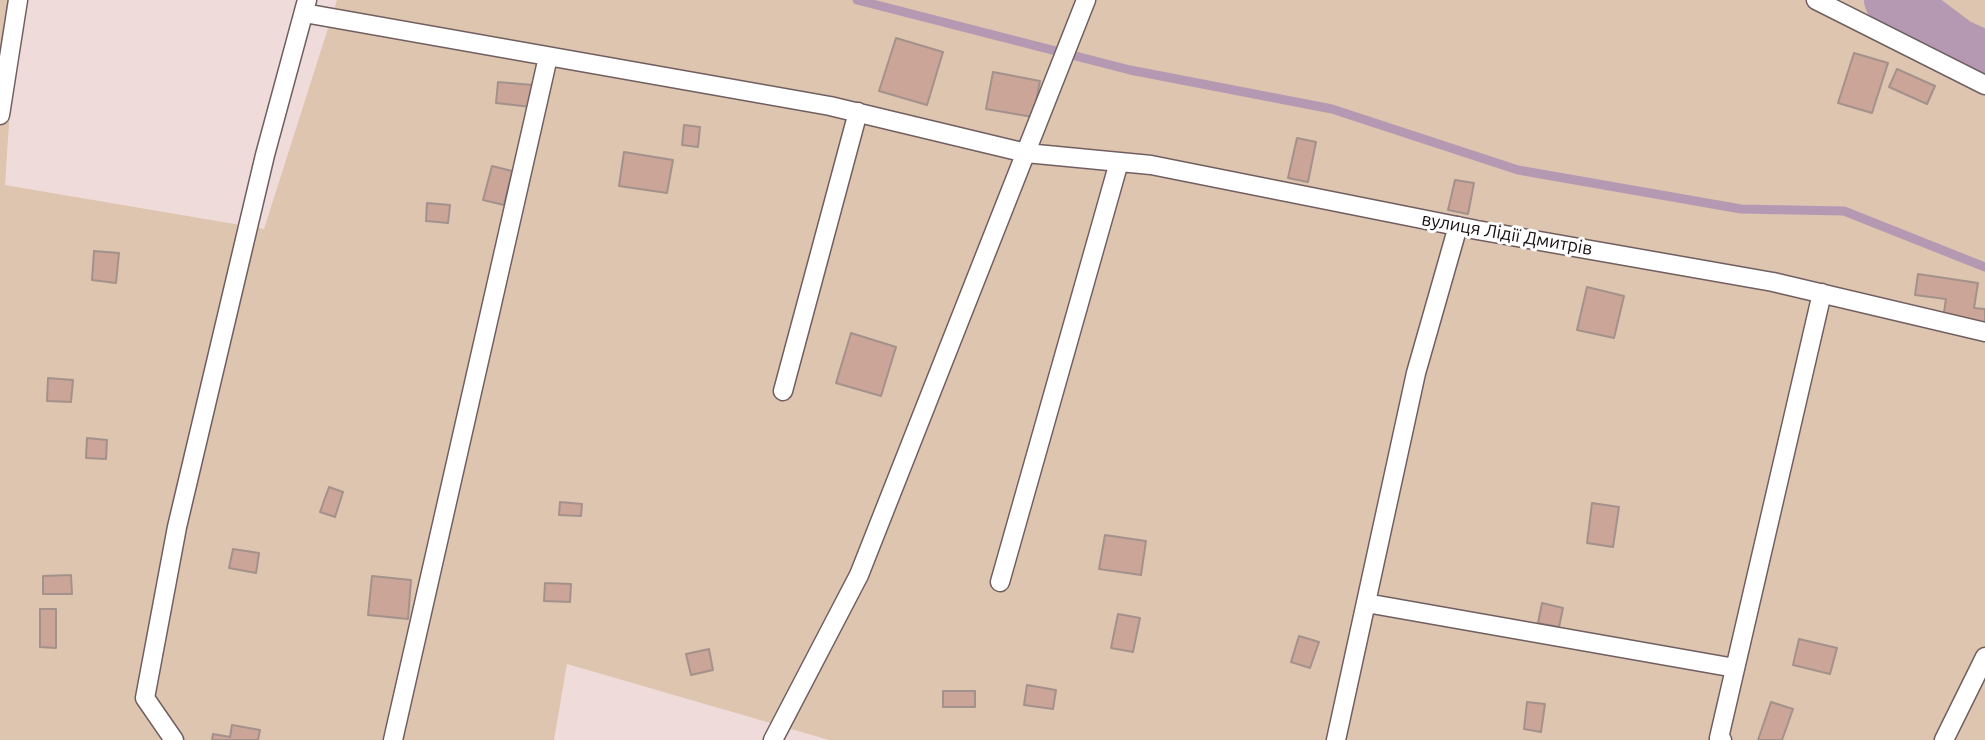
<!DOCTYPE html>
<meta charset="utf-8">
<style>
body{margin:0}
canvas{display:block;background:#f0dbdb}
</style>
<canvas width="1985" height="740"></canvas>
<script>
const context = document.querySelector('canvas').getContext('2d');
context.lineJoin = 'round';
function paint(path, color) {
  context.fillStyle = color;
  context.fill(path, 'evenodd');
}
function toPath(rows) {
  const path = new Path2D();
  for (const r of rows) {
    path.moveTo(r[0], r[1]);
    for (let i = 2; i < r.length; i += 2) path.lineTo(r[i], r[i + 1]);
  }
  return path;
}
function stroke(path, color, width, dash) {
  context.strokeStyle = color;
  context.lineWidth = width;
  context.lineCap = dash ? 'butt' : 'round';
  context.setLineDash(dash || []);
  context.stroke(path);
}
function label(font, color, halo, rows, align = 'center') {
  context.font = font + ' Ubuntu,sans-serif';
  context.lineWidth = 6;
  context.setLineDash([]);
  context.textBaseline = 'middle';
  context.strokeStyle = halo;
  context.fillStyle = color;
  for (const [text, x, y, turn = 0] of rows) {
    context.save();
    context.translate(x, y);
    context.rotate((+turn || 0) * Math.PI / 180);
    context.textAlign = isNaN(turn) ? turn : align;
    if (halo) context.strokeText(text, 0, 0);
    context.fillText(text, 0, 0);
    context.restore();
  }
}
paint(toPath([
 [0,0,17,0,5,185,264,229,337,0,1985,0,1985,740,829,740,567,664,554,740,0,740]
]), '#dec5b0');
stroke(toPath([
 [857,0,1130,70,1332,109,1518,170,1741,209,1844,211,1985,267]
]), '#b598b2', 9);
stroke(toPath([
 [1890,0,1917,14,1957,44,1985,57]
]), '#b598b2', 52);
const building = toPath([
 [896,38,943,52,927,105,879,91,896,38],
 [1854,53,1888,63,1872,113,1838,103,1854,53],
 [1897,69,1935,86,1927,104,1889,87,1897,69],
 [993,72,1040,81,1033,117,986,109,993,72],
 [498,82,533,85,531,107,496,103,498,82],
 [684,125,700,127,698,147,682,145,684,125],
 [1297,138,1316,142,1308,182,1288,178,1297,138],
 [624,152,673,160,667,193,619,186,624,152],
 [492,166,512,171,504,205,483,200,492,166],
 [1455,180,1474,183,1468,214,1448,210,1455,180],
 [427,203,450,205,448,223,426,221,427,203],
 [94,251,119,253,116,283,92,280,94,251],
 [1918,274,1978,283,1974,308,1985,309,1985,326,1943,319,1946,299,1915,295,1918,274],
 [1587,287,1624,296,1614,338,1577,330,1587,287],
 [851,333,896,347,881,396,836,383,851,333],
 [48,378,73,380,71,402,47,401,48,378],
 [87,438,107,440,106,459,86,458,87,438],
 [329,487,343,492,335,517,320,512,329,487],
 [560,502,582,504,581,516,559,515,560,502],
 [1592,503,1619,507,1613,547,1587,543,1592,503],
 [1105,535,1146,541,1141,575,1099,569,1105,535],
 [233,549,259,553,256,573,229,568,233,549],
 [71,575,72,594,43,594,43,576,71,575],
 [372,576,411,580,408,619,368,615,372,576],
 [545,583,571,584,570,602,544,601,545,583],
 [1542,603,1563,608,1559,627,1538,623,1542,603],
 [40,609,56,609,56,648,40,647,40,609],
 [1118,614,1140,618,1133,652,1111,648,1118,614],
 [1299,636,1319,642,1310,668,1291,662,1299,636],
 [1799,639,1837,648,1830,674,1793,665,1799,639],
 [709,649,713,670,691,675,686,654,709,649],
 [1027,685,1056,690,1053,709,1024,705,1027,685],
 [943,691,975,691,975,707,943,707,943,691],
 [1527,702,1545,704,1541,732,1524,729,1527,702],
 [1771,702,1793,709,1782,740,1758,740,1771,702],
 [232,725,260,730,258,740,212,740,213,734,230,737,232,725]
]);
paint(building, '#cba598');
stroke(building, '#a3918b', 2);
const lane = toPath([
 [1816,0,1985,85],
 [304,13,830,106,1026,153,1151,165,1477,230,1773,282,1985,332],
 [0,115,18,0],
 [783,391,858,112],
 [1000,582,1119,162],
 [1366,603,1735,668],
 [174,740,145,698,177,527,265,155,307,0],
 [393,740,548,57],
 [773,740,859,575,1086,0],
 [1336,740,1416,373,1458,226],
 [1722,740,1719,738,1822,293],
 [1944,740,1985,657]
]);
stroke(lane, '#715f60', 21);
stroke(lane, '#fff', 18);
label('18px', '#150e0e', '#fff', [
 ["вулиця Лідії Дмитрів",1507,234,10]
]);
</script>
